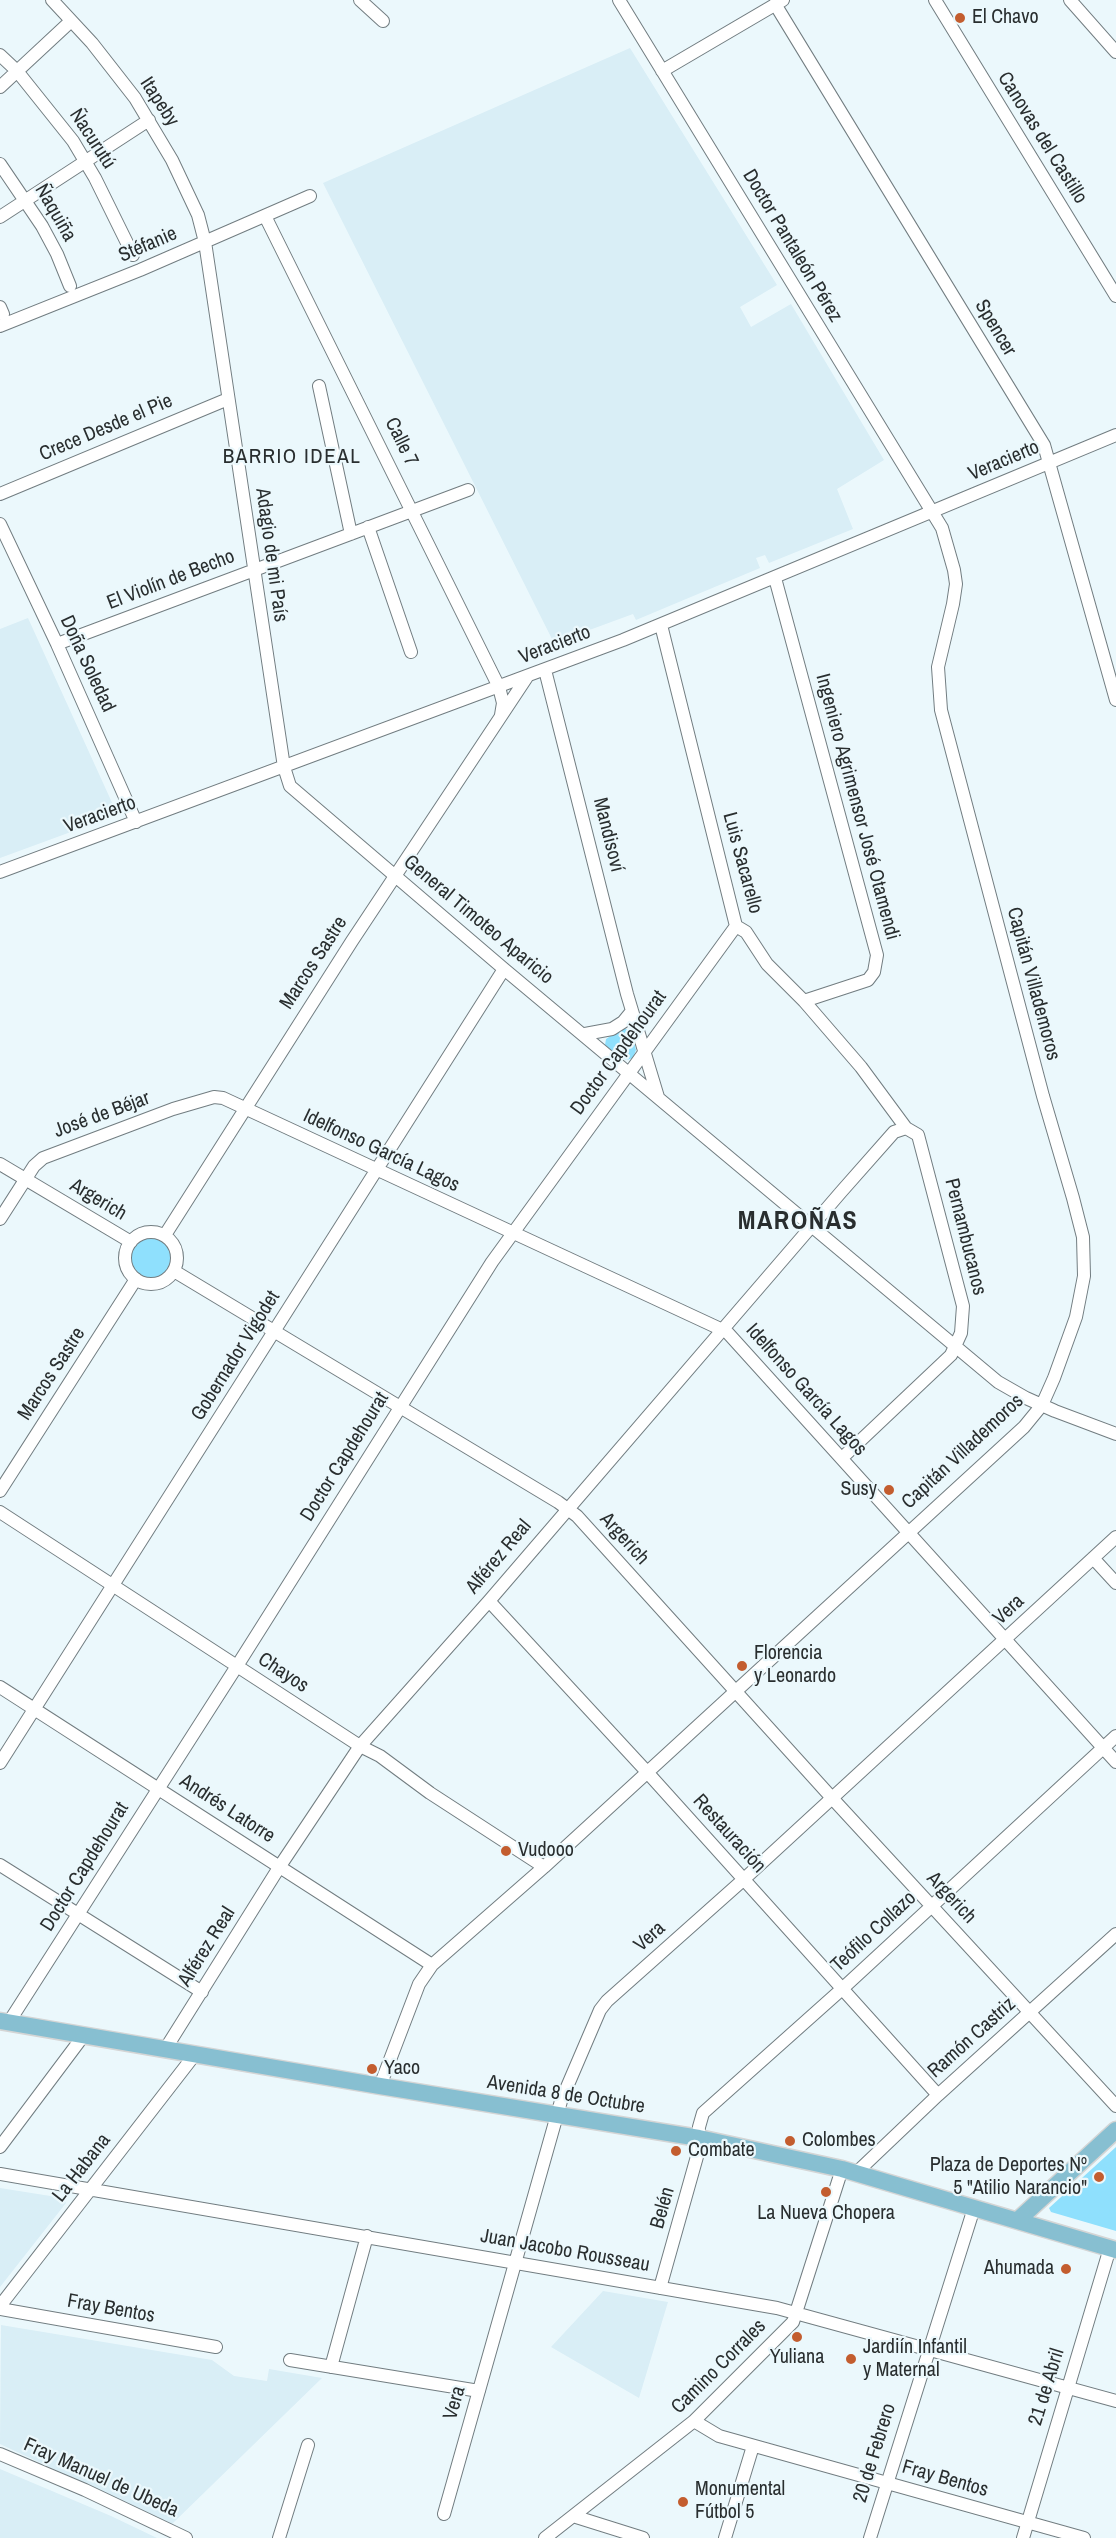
<!DOCTYPE html>
<meta charset="utf-8">
<style>
body{margin:0}
canvas{display:block;background:#ebf8fc}
</style>
<canvas width="1116" height="2538"></canvas>
<script>
const context = document.querySelector('canvas').getContext('2d');
context.lineJoin = 'round';
function paint(path, color) {
  context.fillStyle = color;
  context.fill(path, 'evenodd');
}
function toPath(rows) {
  const path = new Path2D();
  for (const r of rows) {
    if (r.length === 3) {
      path.moveTo(r[0] + r[2], r[1]);
      path.arc(r[0], r[1], r[2], 0, 2 * Math.PI);
      continue;
    }
    path.moveTo(r[0], r[1]);
    for (let i = 2; i < r.length; i += 2) path.lineTo(r[i], r[i + 1]);
  }
  return path;
}
function stroke(path, color, width, dash) {
  context.strokeStyle = color;
  context.lineWidth = width;
  context.lineCap = dash ? 'butt' : 'round';
  context.setLineDash(dash || []);
  context.stroke(path);
}
function label(font, color, halo, rows, align = 'center') {
  context.font = font + ' "Archivo Narrow",sans-serif';
  context.lineWidth = 4.5;
  context.setLineDash([]);
  context.textBaseline = 'middle';
  context.strokeStyle = halo;
  context.fillStyle = color;
  for (const [text, x, y, turn = 0] of rows) {
    context.save();
    context.translate(x, y);
    context.rotate((+turn || 0) * Math.PI / 180);
    context.textAlign = isNaN(turn) ? turn : align;
    if (halo) context.strokeText(text, 0, 0);
    context.fillText(text, 0, 0);
    context.restore();
  }
}
paint(toPath([
 [630,48,777,285,740,307,751,327,791,304,884,460,837,489,853,529,769,563,765,555,756,558,760,568,636,620,633,614,554,643,323,183],
 [28,618,114,807,109,818,0,858,0,629],
 [0,2188,63,2198,66,2203,0,2287],
 [603,2291,668,2302,639,2398,551,2347],
 [1,2325,212,2360,234,2376,267,2381,269,2369,322,2378,172,2524,0,2444],
 [0,2469,111,2516,157,2538,0,2538]
]), '#d9eef6');
paint(toPath([
 [623,1028,631,1031,636,1050,633,1058,627,1060,619,1057,605,1045,606,1039],
 [150,1258,21],
 [1116,2147,1116,2231,1051,2212,1049,2208]
]), '#8fe0fd');
const minor = toPath([
 [52,0,92,43,135,98,172,160,198,215,205,242,284,767,290,786,504,969,998,1382,1026,1398,1055,1411,1116,1434],
 [360,0,383,21],
 [935,0,1116,296],
 [1070,0,1116,52],
 [775,4,1044,445,1116,700],
 [0,55,17,71,73,141,95,178,133,255],
 [662,71,783,0],
 [0,87,71,21],
 [0,164,42,226,57,254,70,286],
 [265,216,499,687,503,703,501,715],
 [0,217,149,120],
 [0,307,3,314],
 [0,326,140,270,310,196],
 [319,386,351,534],
 [0,494,228,399],
 [0,524,57,644,136,822],
 [368,527,411,652],
 [775,578,877,955,874,972,868,980,804,1001],
 [661,625,736,926],
 [57,644,468,490],
 [545,670,627,994,658,1097],
 [0,872,623,640,1116,435],
 [736,926,746,932,767,964,804,1001,861,1067,906,1128,918,1135,963,1306,961,1333,951,1355,842,1458],
 [585,1034,612,1029,623,1022,632,1011],
 [0,1164,131,1242],
 [0,1219,34,1166,43,1158,173,1109,214,1097,223,1098,727,1332,1116,1762],
 [151,1258,26],
 [165,1235,352,941,527,677],
 [174,1271,558,1502,577,1516,832,1798,1116,2106],
 [0,1491,136,1279],
 [0,1512,360,1746,380,1756,430,1793,544,1867],
 [1093,1558,1116,1583],
 [489,1601,647,1772,938,2095],
 [0,1687,432,1965],
 [0,1763,504,969],
 [0,1865,202,1992],
 [9,2022,237,1666,492,1262,736,926],
 [166,2048,280,1866,360,1746,489,1601,841,1192,894,1132,906,1128],
 [380,2086,419,1984,432,1965,544,1867,1024,1427,1042,1405,1054,1378,1076,1317,1084,1276,1083,1237,1073,1198,1043,1096,941,710,938,667,953,604,956,584,954,570,942,528,619,0],
 [0,2147,84,2035],
 [856,2173,938,2095,1116,1934],
 [0,2174,777,2308,1116,2401],
 [660,2288,698,2153,699,2127,703,2113,842,1989,1116,1736],
 [0,2306,196,2053],
 [0,2309,216,2347],
 [290,2360,479,2391],
 [331,2367,367,2236],
 [694,2421,719,2436,1084,2538],
 [0,2454,85,2490,186,2538],
 [444,2514,561,2101,600,2010,607,2001,743,1880,1116,1537],
 [573,2516,643,2538],
 [279,2538,308,2445],
 [545,2538,694,2421,793,2322,842,2169],
 [725,2538,753,2446],
 [870,2538,974,2208],
 [1023,2538,1110,2248]
]);
const major = toPath([
 [0,2021,380,2086,699,2138,842,2169,1116,2250],
 [1018,2220,1116,2130]
]);
stroke(minor, '#727d81', 14);
stroke(major, '#d4d5d5', 19);
stroke(minor, '#fff', 12);
stroke(major, '#87bfd1', 16);
for (const [x, y, r, color] of [
 [960,18,6,"#c35d2f"],
 [889,1490,6,"#c35d2f"],
 [742,1666,6,"#c35d2f"],
 [506,1851,6,"#c35d2f"],
 [372,2069,6,"#c35d2f"],
 [790,2141,6,"#c35d2f"],
 [676,2151,6,"#c35d2f"],
 [1099,2177,6,"#c35d2f"],
 [826,2192,6,"#c35d2f"],
 [1066,2269,6,"#c35d2f"],
 [797,2337,6,"#c35d2f"],
 [851,2359,6,"#c35d2f"],
 [683,2502,6,"#c35d2f"]
]) {
  const dot = new Path2D();
  dot.arc(x, y, r, 0, 2 * Math.PI);
  context.fillStyle = color;
  context.fill(dot);
  stroke(dot, '#ebf8fc', 2);
}
label('20px', '#292e2f', '#ebf8fc', [
 ["El Chavo",972,18],
 ["Susy",877,1490,"right"],
 ["Florencia",754,1654],
 ["y Leonardo",754,1677],
 ["Vudooo",518,1851],
 ["Yaco",384,2069],
 ["Colombes",802,2141],
 ["Combate",688,2151],
 ["Plaza de Deportes Nº",1087,2166,"right"],
 ["5 \"Atilio Narancio\"",1087,2189,"right"],
 ["La Nueva Chopera",826,2214,"center"],
 ["Ahumada",1054,2269,"right"],
 ["Jardiín Infantil",863,2348],
 ["y Maternal",863,2371],
 ["Yuliana",797,2358,"center"],
 ["Monumental",695,2490],
 ["Fútbol 5",695,2513]
], 'left');
label('20px', '#292e2f', '#ebf8fc', [
 ["Itapeby",159,102,57],
 ["Canovas del Castillo",1042,138,58],
 ["Ñacurutú",92,139,57],
 ["Ñaquiña",55,213,60],
 ["Stéfanie",148,245,-23],
 ["Doctor Pantaleón Pérez",792,246,59],
 ["Spencer",995,328,59],
 ["Crece Desde el Pie",106,428,-23],
 ["Calle 7",401,442,64],
 ["Veracierto",1004,461,-23],
 ["Adagio de mi País",271,555,82],
 ["El Violín de Becho",171,580,-21],
 ["Veracierto",555,645,-21],
 ["Doña Soledad",87,664,65],
 ["Ingeniero Agrimensor José Otamendi",857,807,75],
 ["Veracierto",100,815,-20],
 ["Mandisoví",608,835,76],
 ["Luis Sacarello",742,863,75],
 ["General Timoteo Aparicio",478,920,40],
 ["Marcos Sastre",314,963,-57],
 ["Capitán Villademoros",1033,984,75],
 ["Doctor Capdehourat",619,1053,-54],
 ["José de Béjar",102,1115,-20],
 ["Idelfonso García Lagos",381,1151,25],
 ["Argerich",98,1200,31],
 ["Pernambucanos",965,1237,76],
 ["Gobernador Vigodet",236,1356,-58],
 ["Marcos Sastre",52,1374,-57],
 ["Idelfonso García Lagos",806,1390,48],
 ["Capitán Villademoros",963,1452,-43],
 ["Doctor Capdehourat",345,1457,-58],
 ["Argerich",624,1539,48],
 ["Alférez Real",499,1557,-50],
 ["Vera",1009,1610,-43],
 ["Chayos",283,1673,33],
 ["Andrés Latorre",227,1809,33],
 ["Restauración",729,1834,48],
 ["Doctor Capdehourat",85,1867,-58],
 ["Argerich",951,1898,47],
 ["Teófilo Collazo",874,1932,-43],
 ["Vera",650,1937,-42],
 ["Alférez Real",207,1947,-58],
 ["Ramón Castriz",972,2038,-42],
 ["Avenida 8 de Octubre",566,2095,9],
 ["La Habana",82,2168,-52],
 ["Belén",663,2208,-74],
 ["Juan Jacobo Rousseau",565,2251,10],
 ["Fray Bentos",111,2309,10],
 ["Camino Corrales",719,2367,-45],
 ["21 de Abril",1047,2387,-73],
 ["Vera",455,2403,-74],
 ["20 de Febrero",875,2453,-73],
 ["Fray Manuel de Ubeda",101,2478,24],
 ["Fray Bentos",945,2479,16]
]);
context.letterSpacing = '1.5px';
label('21px', '#292e2f', '#ebf8fc', [
 ["BARRIO IDEAL",292,457]
]);
context.letterSpacing = '0px';
context.letterSpacing = '1.5px';
label('bold 26px', '#292e2f', '#ebf8fc', [
 ["MAROÑAS",798,1222]
]);
context.letterSpacing = '0px';
</script>
